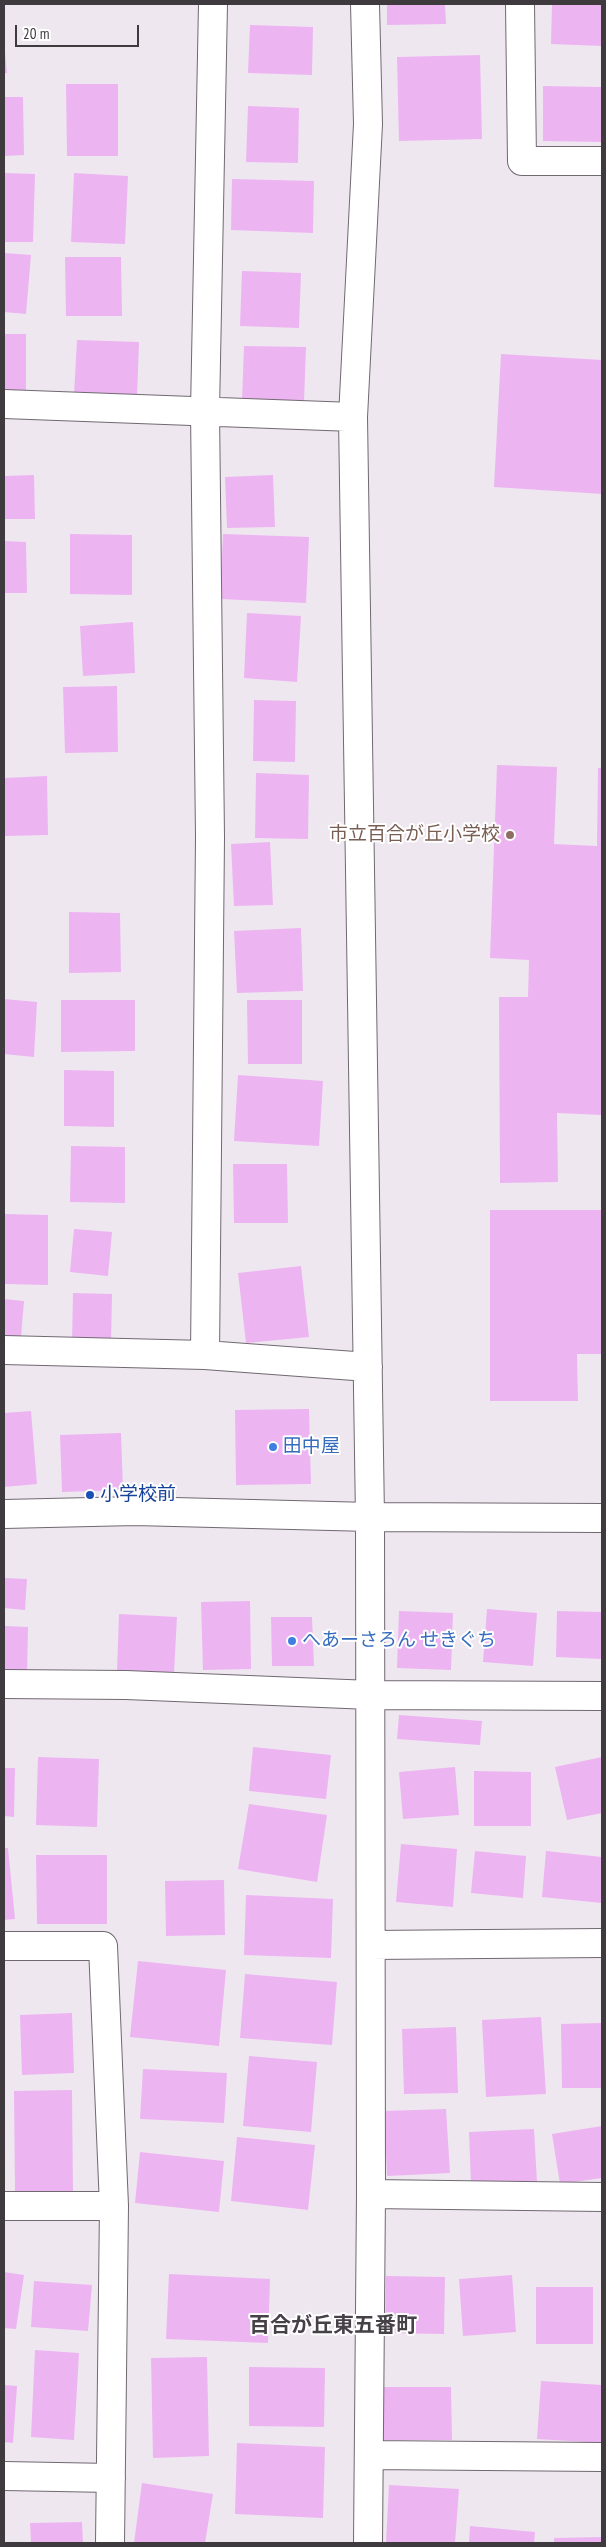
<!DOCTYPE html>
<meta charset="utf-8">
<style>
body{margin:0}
#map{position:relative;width:606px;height:2547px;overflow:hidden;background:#efe7f0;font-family:"PT Sans Narrow",sans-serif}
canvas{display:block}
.frame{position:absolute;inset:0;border:5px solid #3e3a3e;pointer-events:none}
.scale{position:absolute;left:15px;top:25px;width:124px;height:22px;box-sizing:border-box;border:2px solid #3e3a3e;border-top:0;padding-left:6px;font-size:15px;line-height:18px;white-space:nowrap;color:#3e3a3e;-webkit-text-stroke:4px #fff;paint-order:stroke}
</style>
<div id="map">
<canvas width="606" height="2547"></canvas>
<div class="frame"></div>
<div class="scale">20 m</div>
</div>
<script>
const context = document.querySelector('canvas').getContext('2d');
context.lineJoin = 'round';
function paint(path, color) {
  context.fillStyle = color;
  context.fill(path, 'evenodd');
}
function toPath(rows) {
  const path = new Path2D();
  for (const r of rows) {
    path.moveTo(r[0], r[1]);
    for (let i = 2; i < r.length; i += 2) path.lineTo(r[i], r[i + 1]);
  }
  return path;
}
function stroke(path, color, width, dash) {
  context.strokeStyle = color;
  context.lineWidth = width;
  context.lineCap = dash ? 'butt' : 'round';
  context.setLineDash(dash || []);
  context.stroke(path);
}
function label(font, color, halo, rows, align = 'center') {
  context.font = font + ' "PT Sans Narrow","Noto Sans JP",sans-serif';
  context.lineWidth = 4;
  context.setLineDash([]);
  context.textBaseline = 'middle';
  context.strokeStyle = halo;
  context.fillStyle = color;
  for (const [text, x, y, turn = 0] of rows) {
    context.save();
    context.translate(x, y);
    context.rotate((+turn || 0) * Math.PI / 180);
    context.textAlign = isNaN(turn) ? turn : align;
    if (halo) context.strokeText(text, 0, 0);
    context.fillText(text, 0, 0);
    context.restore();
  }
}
paint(toPath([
 [387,4,445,4,446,24,387,25],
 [552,4,602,4,602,46,551,44],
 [250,25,313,27,312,75,248,73],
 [4,41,7,73,4,73],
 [480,55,482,139,399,141,397,57],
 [66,84,118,84,118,156,67,156],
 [543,86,602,87,602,142,543,141],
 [4,97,23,97,24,155,4,156],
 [248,106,299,108,298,163,246,162],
 [4,173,35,174,33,242,4,242],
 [74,173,128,176,125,244,71,242],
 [232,179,314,181,313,233,231,230],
 [4,253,31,255,26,314,4,312],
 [65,257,121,257,122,316,66,316],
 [242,271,301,273,299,328,240,326],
 [4,334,26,334,26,394,4,394],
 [77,340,139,342,137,398,74,395],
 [244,346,306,347,304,402,242,400],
 [501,354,602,360,602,494,494,487],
 [34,475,35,519,4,519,4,476],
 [273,475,275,527,227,528,225,477],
 [70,534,132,535,132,595,70,594],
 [223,534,309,537,306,603,220,599],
 [4,541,26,542,27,593,4,593],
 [247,613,301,616,297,682,244,678],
 [133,622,135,673,83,676,80,626],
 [117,686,118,752,65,753,63,687],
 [254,700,296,701,295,762,253,761],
 [497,765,557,767,554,844,597,846,598,768,602,768,602,1115,557,1113,558,1182,500,1183,499,997,528,997,529,960,490,958],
 [256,773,309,775,308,839,255,838],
 [47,776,48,835,4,836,4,778],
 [270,842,273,905,234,906,231,844],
 [69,912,120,913,121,972,69,973],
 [301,928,303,991,237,993,234,931],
 [4,999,37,1002,34,1057,4,1054],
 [61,1000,135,1000,135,1051,61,1052],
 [247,1000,302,1000,302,1064,248,1064],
 [64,1070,114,1071,114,1127,64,1126],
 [238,1075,323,1081,319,1146,234,1141],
 [71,1146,125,1147,125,1203,70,1202],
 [233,1164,287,1164,288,1223,234,1223],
 [490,1210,602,1210,602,1354,577,1354,578,1401,490,1401],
 [4,1214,48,1215,48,1285,4,1284],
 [74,1229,112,1232,108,1276,70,1272],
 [301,1266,309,1337,246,1343,238,1273],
 [73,1293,112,1294,111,1344,72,1343],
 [4,1299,24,1301,21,1337,4,1336],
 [309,1409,311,1484,236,1485,235,1410],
 [31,1411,37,1484,4,1487,4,1413],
 [121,1433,123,1490,62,1492,60,1435],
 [4,1578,27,1579,25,1610,4,1608],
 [250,1601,251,1669,203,1670,201,1602],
 [487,1609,537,1613,533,1666,483,1662],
 [399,1611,453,1613,451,1670,397,1668],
 [557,1611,602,1612,602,1659,556,1657],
 [119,1614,177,1617,174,1673,117,1671],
 [271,1617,312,1617,314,1666,272,1666],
 [4,1626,28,1627,27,1676,4,1675],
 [399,1715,482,1721,480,1745,397,1739],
 [253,1747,331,1755,326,1799,249,1791],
 [38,1757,99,1759,97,1827,36,1825],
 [602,1757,602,1813,567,1820,555,1767],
 [455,1767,459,1815,403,1819,399,1772],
 [4,1768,15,1768,14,1817,4,1816],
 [474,1771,531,1772,531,1826,474,1826],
 [249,1804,327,1815,317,1882,238,1869],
 [401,1844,457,1849,453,1907,396,1902],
 [4,1848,8,1848,15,1919,4,1920],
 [475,1851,526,1856,523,1898,471,1893],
 [546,1851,602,1857,602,1903,542,1897],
 [36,1855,107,1855,107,1924,37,1924],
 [224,1880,225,1935,166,1936,165,1881],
 [246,1895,333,1899,331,1958,244,1955],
 [138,1961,226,1970,219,2046,130,2037],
 [245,1974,337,1982,332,2045,240,2038],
 [72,2013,74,2073,22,2075,20,2015],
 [541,2017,546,2094,486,2097,482,2020],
 [602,2023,602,2088,562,2088,561,2024],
 [456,2027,458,2093,404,2094,402,2029],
 [249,2056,317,2062,311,2132,243,2126],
 [143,2069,227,2073,224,2123,140,2119],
 [72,2090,73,2193,15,2193,14,2091],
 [446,2109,450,2173,387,2176,384,2111],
 [602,2126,602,2178,560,2184,552,2134],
 [534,2129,537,2182,471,2185,469,2132],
 [237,2137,315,2145,308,2210,231,2201],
 [140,2152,224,2161,219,2212,135,2203],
 [4,2272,24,2275,16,2329,4,2328],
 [169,2274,270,2279,268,2343,166,2339],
 [512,2275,516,2332,463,2336,459,2279],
 [386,2276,445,2277,444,2334,385,2333],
 [34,2281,92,2285,88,2331,31,2327],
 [536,2287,593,2287,593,2344,536,2344],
 [35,2350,79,2353,74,2440,31,2437],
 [207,2357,209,2456,153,2458,151,2358],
 [249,2367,325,2368,324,2427,249,2426],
 [541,2381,602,2385,602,2443,537,2439],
 [4,2385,17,2386,13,2443,4,2442],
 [381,2387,451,2387,452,2440,381,2440],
 [237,2443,325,2447,323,2518,235,2514],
 [142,2483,213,2494,205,2543,134,2543],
 [389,2485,459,2489,455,2543,386,2543],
 [82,2522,83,2543,31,2543,30,2523],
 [470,2526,535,2532,534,2543,469,2543],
 [602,2537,602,2543,554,2543,554,2538]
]), '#edb4f2');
const minor = toPath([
 [365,4,368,124,353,417,370,1517,371,2194,368,2543],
 [520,4,522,161,602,161],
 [4,404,353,417],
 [4,1350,205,1355,368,1367],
 [205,1355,210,837,205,411,213,4],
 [4,1514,135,1511,370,1517,602,1518],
 [4,1684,126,1685,371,1695,602,1696],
 [371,1945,602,1943],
 [4,1946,103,1946,114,2206,110,2543],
 [371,2194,602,2197],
 [4,2206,114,2206],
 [369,2455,602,2457],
 [4,2476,111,2478]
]);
stroke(minor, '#706970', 30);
stroke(minor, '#fff', 28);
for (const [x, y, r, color] of [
 [510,835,5,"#8d6e63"],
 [273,1447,5,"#3f7fe0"],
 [90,1495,5,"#1a4fb4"],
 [292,1641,5,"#3f7fe0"]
]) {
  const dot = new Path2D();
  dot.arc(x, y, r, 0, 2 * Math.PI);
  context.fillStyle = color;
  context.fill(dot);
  stroke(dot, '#fff', 2);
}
label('19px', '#785e54', '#fff', [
 ["市立百合が丘小学校",500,835]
], 'right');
label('19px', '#366cbe', '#fff', [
 ["田中屋",283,1447],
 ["へあーさろん せきぐち",302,1641]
], 'left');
label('19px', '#164399', '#fff', [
 ["小学校前",100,1495]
], 'left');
label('bold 21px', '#464047', '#fff', [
 ["百合が丘東五番町",333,2326]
]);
</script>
